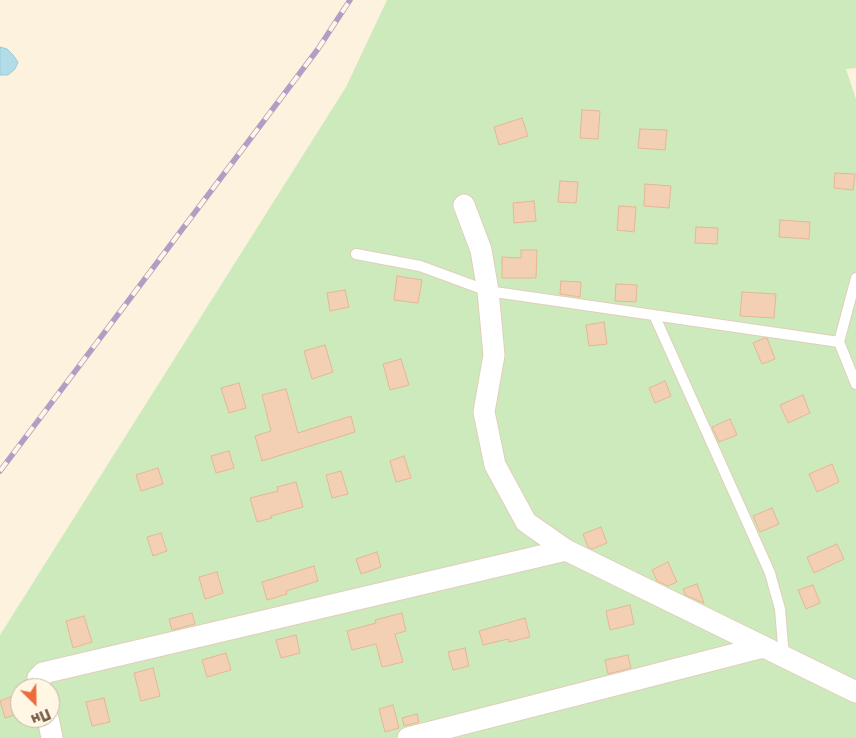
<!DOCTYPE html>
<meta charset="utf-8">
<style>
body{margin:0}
#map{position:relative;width:856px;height:738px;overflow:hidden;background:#fdf2dd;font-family:Rubik,sans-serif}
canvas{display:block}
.north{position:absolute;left:10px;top:678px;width:50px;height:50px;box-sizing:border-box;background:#fff6e4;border:1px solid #c7b7a4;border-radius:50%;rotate:157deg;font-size:14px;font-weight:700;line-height:20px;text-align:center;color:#735845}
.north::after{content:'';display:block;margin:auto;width:18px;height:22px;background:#ed6c3c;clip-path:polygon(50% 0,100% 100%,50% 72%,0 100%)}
</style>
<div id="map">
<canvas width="856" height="738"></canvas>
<div class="north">Пн</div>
</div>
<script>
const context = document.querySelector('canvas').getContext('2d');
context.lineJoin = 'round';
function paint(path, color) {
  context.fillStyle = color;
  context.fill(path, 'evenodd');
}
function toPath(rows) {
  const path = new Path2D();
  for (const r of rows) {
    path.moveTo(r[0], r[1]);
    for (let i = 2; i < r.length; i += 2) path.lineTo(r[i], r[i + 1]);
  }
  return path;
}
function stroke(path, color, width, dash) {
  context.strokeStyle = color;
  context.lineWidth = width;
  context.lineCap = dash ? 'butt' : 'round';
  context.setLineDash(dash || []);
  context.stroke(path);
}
paint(toPath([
 [387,0,856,0,856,68,846,69,856,99,856,738,0,738,0,635,346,87],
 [20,688,50,688,50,718,20,718]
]), '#cdeabc');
const water = toPath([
 [0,47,7,49,13,55,18,62,15,69,8,75,0,75,0,47]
]);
paint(water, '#b2dce6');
stroke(water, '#98ccd9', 1);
const building = toPath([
 [582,110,600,111,598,139,580,138,582,110],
 [522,118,528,136,499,145,494,127,522,118],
 [640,129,667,130,665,150,638,148,640,129],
 [835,173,855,174,853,190,834,188,835,173],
 [560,181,578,182,576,203,558,202,560,181],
 [645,184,671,186,669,208,644,206,645,184],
 [534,201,536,221,514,223,513,203,534,201],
 [619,206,636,207,634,232,617,230,619,206],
 [780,220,810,222,809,239,779,237,780,220],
 [696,227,718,228,717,244,695,243,696,227],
 [521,250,537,250,536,278,502,278,502,257,521,258,521,250],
 [397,276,422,280,418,303,394,300,397,276],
 [561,281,581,282,580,297,560,294,561,281],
 [616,284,637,285,636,302,615,301,616,284],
 [345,290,349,307,330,311,327,293,345,290],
 [742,292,776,294,774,318,740,316,742,292],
 [604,322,607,344,589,346,586,325,604,322],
 [765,338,767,338,775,359,762,364,753,343,765,338],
 [325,345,333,372,312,379,304,351,325,345],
 [401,359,409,385,390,390,383,364,401,359],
 [665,381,671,396,655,403,649,388,665,381],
 [239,383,246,408,229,413,221,388,239,383],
 [286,389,298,433,351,416,355,432,262,461,255,436,271,431,262,395,286,389],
 [803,395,810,413,788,423,780,405,803,395],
 [730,419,737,435,719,442,712,427,730,419],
 [229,451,234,468,216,473,211,456,229,451],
 [404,456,411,478,396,482,390,461,404,456],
 [832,464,839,482,817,492,809,474,832,464],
 [158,468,163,484,141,491,136,475,158,468],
 [341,471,348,494,332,498,326,475,341,471],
 [296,482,303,507,271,516,272,518,257,522,250,498,278,491,277,487,296,482],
 [772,508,779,524,760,532,753,516,772,508],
 [601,527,607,543,592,549,588,547,583,534,601,527],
 [161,533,167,551,153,556,147,537,161,533],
 [837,544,844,559,814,573,807,557,837,544],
 [377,552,381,567,361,574,356,559,377,552],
 [668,562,677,582,668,586,657,581,652,570,668,562],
 [314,566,318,581,286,591,287,594,267,600,262,582,314,566],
 [217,572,223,593,205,599,199,577,217,572],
 [697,584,704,603,685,595,683,589,697,584],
 [813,585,820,603,806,609,798,590,813,585],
 [630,605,634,624,610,630,606,611,630,605],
 [192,613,195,624,172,630,169,619,192,613],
 [402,613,406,631,395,634,403,662,382,667,376,644,352,650,347,631,376,623,375,620,402,613],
 [84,616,92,642,73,648,66,621,84,616],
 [525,618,530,637,509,642,508,639,483,645,479,631,525,618],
 [296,635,300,653,281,658,276,640,296,635],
 [465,648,469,666,453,670,448,652,465,648],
 [226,653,231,670,207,677,202,660,226,653],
 [628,655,631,668,608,674,605,660,628,655],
 [153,668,160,696,141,701,134,673,153,668],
 [20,693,20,713,5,718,0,701,20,693],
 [104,698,110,722,92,726,86,702,104,698],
 [393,705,399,728,385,732,379,709,393,705],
 [417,714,419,722,404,726,402,718,417,714]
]);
paint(building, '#f3d0b4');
stroke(building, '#e6b794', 1);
const lane = toPath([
 [356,254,420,266,488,291,839,342],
 [856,278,839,342,856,384],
 [655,317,770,573,780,609,784,657]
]);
const street = toPath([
 [464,205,481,250,488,291,494,355,484,412,495,465,526,522,566,550,856,692],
 [41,688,38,678,43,673,566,550],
 [48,718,52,738],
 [408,738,763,647]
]);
stroke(lane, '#e1ceba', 12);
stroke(street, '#e1ceba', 23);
stroke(lane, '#fff', 10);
stroke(street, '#fff', 21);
const rail = toPath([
 [0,471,318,49,350,0]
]);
stroke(rail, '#b49dc5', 5.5);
stroke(rail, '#fff6e4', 4, [11]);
</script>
